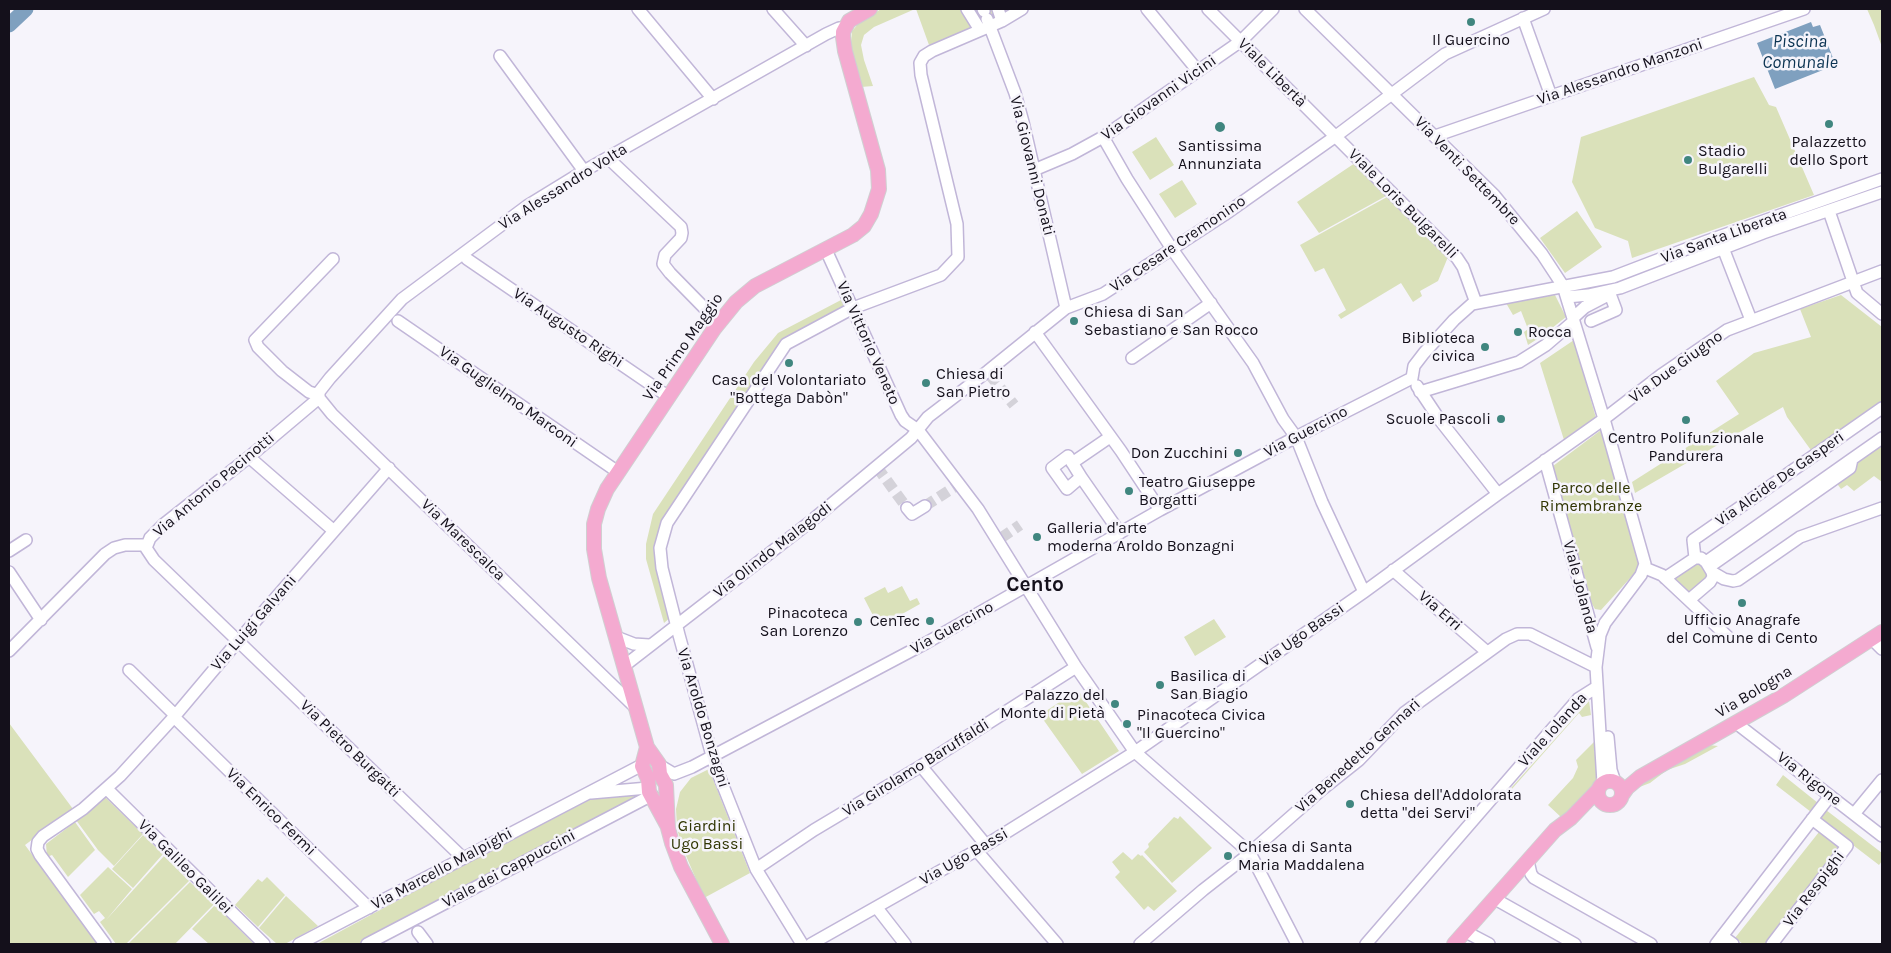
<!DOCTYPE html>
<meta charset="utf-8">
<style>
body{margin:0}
#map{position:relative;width:1891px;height:953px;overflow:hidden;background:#f6f4fb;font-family:Karla,sans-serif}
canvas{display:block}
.frame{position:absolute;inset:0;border:10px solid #14101b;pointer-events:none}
</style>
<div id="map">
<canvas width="1891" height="953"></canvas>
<div class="frame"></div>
</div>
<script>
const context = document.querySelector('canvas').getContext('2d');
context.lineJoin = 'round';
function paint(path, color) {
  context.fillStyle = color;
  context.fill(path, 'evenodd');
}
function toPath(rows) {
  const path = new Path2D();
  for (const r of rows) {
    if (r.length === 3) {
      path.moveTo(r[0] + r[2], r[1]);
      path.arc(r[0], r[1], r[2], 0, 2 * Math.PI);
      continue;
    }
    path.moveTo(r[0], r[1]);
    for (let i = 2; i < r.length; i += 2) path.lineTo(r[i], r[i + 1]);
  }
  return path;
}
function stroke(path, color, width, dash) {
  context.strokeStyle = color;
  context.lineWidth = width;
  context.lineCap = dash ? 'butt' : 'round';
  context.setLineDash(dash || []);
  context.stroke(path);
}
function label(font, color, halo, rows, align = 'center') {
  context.font = font + ' Karla,sans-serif';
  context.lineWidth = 5;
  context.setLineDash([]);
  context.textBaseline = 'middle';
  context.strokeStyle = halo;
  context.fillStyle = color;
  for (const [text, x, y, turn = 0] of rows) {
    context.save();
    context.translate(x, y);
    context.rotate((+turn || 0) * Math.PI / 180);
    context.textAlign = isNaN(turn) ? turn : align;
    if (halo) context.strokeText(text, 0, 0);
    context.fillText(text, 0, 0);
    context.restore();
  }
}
paint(toPath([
 [881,9,915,9,874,27,864,35,861,45,864,60,873,86,861,87,852,55,851,42,852,31,859,23],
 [916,9,1008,9,1006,11,1007,14,929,45],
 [1867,9,1882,9,1882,47,1874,25],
 [1754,77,1769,105,1776,107,1814,195,1632,258,1628,241,1595,228,1572,182,1581,137],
 [1156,137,1174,165,1150,180,1132,152],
 [1355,163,1386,196,1319,233,1297,202],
 [1182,180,1197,204,1175,218,1159,194],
 [1387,197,1448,257,1438,281,1420,291,1422,296,1413,302,1401,283,1341,319,1338,315,1346,310,1324,268,1315,272,1300,245],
 [1577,211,1602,247,1565,273,1540,238],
 [1555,295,1566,317,1542,336,1528,345,1524,332,1528,329,1521,311,1513,315,1506,303],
 [1841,295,1882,327,1882,405,1813,453,1787,417,1783,407,1635,493,1632,482,1739,414,1716,381,1754,353,1811,337,1800,309],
 [841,300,846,309,787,340,662,520,672,616,664,623,646,559,646,544,653,514,754,362,778,333],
 [1574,340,1596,418,1564,440,1540,363],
 [1601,430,1643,564,1601,610,1595,609,1592,604,1553,466],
 [1882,442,1882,482,1874,476,1854,491,1847,485,1841,489,1835,481,1854,461],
 [1699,561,1709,576,1689,597,1669,578],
 [902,586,910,601,917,598,920,604,879,627,864,598,885,587,888,593],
 [1214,619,1226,637,1195,656,1184,637],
 [1076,691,1078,694,1080,693,1119,751,1082,774,1040,715],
 [1589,701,1591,715,1582,717,1579,713,1504,798,1503,797],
 [9,723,73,809,25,845,98,944,9,944],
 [1594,742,1597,779,1589,790,1562,818,1548,805,1573,778,1578,767,1576,760],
 [1709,745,1718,746,1685,764,1667,770,1650,783,1637,788,1634,787],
 [709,769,750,873,704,898,681,844,677,828,676,809,680,792,691,778],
 [1783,775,1818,803,1811,812,1776,785],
 [639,793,644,804,511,873,381,944,317,944,591,796],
 [104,796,143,834,114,866,98,850,76,820],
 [1826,810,1882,853,1882,861,1879,865,1819,819],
 [1180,816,1212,848,1172,883,1144,852,1149,847,1148,844,1174,817,1178,819],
 [75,822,95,850,68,877,52,855,47,857,46,844],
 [1819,832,1841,849,1768,944,1743,944,1735,938],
 [143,835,163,854,133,888,112,869],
 [1123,852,1132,860,1138,854,1141,856,1142,855,1177,891,1154,911,1148,906,1144,910,1115,877,1120,872,1112,862],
 [164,856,189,881,126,944,116,944,100,922,105,918,99,911,94,914,80,895,108,867,132,889,106,920],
 [267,877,285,895,258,927,235,905,258,879,262,882],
 [190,882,214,904,175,944,128,944],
 [286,896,318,926,285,944,277,944,259,928],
 [215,905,254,944,209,944,192,929]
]), '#dae1ba');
paint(toPath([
 [1811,22,1813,27,1820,25,1833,58,1826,61,1828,68,1775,89,1757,43]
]), '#7fa0bf');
stroke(toPath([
 [9,25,26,9]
]), '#7fa0bf', 15);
stroke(toPath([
 [990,375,1014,405],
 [877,467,907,508],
 [925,506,959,484],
 [1001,538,1020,525]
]), '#d4d2d9', 11, [11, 5.5]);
const minor = toPath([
 [638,9,713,99],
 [773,9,806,46],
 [967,9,980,30],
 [983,9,984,11],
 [998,9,1002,21],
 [1147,9,1198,71],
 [1208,9,1457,258,1463,267,1476,303],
 [1305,9,1494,195,1542,254,1563,286,1604,419,1645,564,1641,575,1605,623,1600,635,1596,667,1603,783],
 [1523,18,1551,96],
 [987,19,1015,93,1023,122,1066,308],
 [500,56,584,171],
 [1435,136,1804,9],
 [1103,137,1127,179,1172,249,1253,363,1283,419,1296,437,1322,502,1364,592],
 [608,158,681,227,682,233,681,238,665,255,663,264,670,273,719,323],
 [1034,170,1072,154,1103,137,1241,41,1273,9],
 [1829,211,1857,293,1882,314],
 [1723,248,1751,320],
 [826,250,901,415,905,421,918,430,978,509,1076,667,1135,752,1250,853,1297,944],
 [467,259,669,397],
 [1567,297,1588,295,1620,288,1763,233,1882,192],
 [1574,317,1585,307,1608,295],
 [398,321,618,472],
 [1591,321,1616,310,1610,294],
 [1035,332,1121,451,1160,510],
 [1132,358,1211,303],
 [1412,378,1414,366,1424,353,1454,320,1472,304,1613,277,1707,241,1882,179],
 [1417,386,1439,419,1498,494],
 [1420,392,1519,362,1546,345,1574,321],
 [319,395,309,392,282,371,258,347,255,340,333,259],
 [319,398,249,457,164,524,150,538,146,548,154,560,463,858],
 [319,398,319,392,330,378,402,299,527,206,584,171,826,34,839,28,845,28],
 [319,398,332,414,635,707],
 [1068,456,1081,477,1067,489,1052,468,1068,456],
 [249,457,334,531],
 [1852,459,1882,438],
 [1545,460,1597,647],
 [1072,463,1110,437],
 [1081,477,1120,533],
 [907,508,912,514,925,506],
 [9,551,26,540],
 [1695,558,1693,540,1882,408],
 [1706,562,1852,459,1850,468,1709,567],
 [1645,568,1662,575,1728,637],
 [1393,570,1487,652],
 [9,572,41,620],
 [1712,572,1724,579,1733,581,1738,580,1800,537,1882,508],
 [1665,578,1695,558,1701,558,1706,562,1712,572,1713,577,1710,582,1689,600],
 [616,637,634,644,649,645],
 [1872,639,1882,649],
 [9,651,105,554,114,548,125,545,146,545],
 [624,666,810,522,911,438,928,417,988,371,1066,308,1103,294,1224,215,1336,136,1445,54,1544,9],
 [129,670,175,715],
 [174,717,369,908],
 [1736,723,1882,836],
 [1608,737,1611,770,1615,782],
 [659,765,674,774,692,767,926,643,1160,510,1296,437,1412,378],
 [921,766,986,845],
 [107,789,264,944],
 [591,793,648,788],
 [1854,814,1882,780],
 [977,851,1057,944],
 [1528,861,1531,874,1534,878,1651,944],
 [756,869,814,830,921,766,1076,667],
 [1495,899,1575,944],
 [877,908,905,944],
 [418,932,427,944],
 [1466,932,1489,944],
 [1722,936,1733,944],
 [105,944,40,855,37,849,38,842,43,836,83,809,120,776,174,717,238,641,389,468],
 [299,944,642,765],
 [367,944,652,795],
 [802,944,756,869,714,763,679,635,662,568,660,548,667,523,786,344,853,308,941,275,958,257,957,224,921,75,920,63,924,56,932,51,1002,21,1022,9],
 [811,944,986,845,1135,752,1364,592,1498,494,1604,419,1661,375,1727,330,1882,271],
 [1140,944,1203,890,1244,858,1320,791,1359,760,1404,713,1506,639,1517,634,1530,634,1596,667],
 [1366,944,1578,699,1597,687],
 [1716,944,1830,796],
 [1772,944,1847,846,1812,819]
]);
const major = toPath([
 [647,747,642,766,648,779,649,792,668,827],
 [1610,793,12],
 [1622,795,1627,788,1640,777,1783,696,1882,632],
 [722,944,681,867,672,843,668,828,666,785,660,774,659,764,647,747,599,578,594,549,594,524,598,509,607,489,714,329,736,302,755,286,853,235,864,226,871,214,879,189,878,170,845,51,843,37,843,32,849,21,870,9],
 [1454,944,1555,830,1571,818,1598,790]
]);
stroke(minor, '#c1b6d8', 14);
stroke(major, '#d0cfd1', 16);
stroke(minor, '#fff', 11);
stroke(major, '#f4aad0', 14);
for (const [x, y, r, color] of [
 [1471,22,5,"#40867f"],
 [1829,124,5,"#40867f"],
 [1220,127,6,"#40867f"],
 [1688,160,5,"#40867f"],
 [1074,321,5,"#40867f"],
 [1518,332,5,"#40867f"],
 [1485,347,5,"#40867f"],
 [789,363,5,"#40867f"],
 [926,383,5,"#40867f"],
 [1501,419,5,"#40867f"],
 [1686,420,5,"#40867f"],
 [1238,453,5,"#40867f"],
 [1129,491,5,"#40867f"],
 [1037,537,5,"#40867f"],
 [1742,603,5,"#40867f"],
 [930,621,5,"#40867f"],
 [858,622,5,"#40867f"],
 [1160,685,5,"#40867f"],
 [1115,704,5,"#40867f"],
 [1127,724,5,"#40867f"],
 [1350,804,5,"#40867f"],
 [1228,856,5,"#40867f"]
]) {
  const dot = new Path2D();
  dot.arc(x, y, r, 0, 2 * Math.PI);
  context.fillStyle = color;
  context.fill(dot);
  stroke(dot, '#f6f4fb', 2);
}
label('16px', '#14101b', '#f6f4fb', [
 ["Il Guercino",1471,40,"center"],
 ["Palazzetto",1829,142,"center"],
 ["dello Sport",1829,160,"center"],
 ["Santissima",1220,146,"center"],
 ["Annunziata",1220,164,"center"],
 ["Stadio",1698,151],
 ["Bulgarelli",1698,169],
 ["Chiesa di San",1084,312],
 ["Sebastiano e San Rocco",1084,330],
 ["Rocca",1528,332],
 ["Biblioteca",1475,338,"right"],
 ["civica",1475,356,"right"],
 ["Chiesa di",936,374],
 ["San Pietro",936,392],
 ["Casa del Volontariato",789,380,"center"],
 ["\"Bottega Dabòn\"",789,398,"center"],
 ["Scuole Pascoli",1491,419,"right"],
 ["Centro Polifunzionale",1686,438,"center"],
 ["Pandurera",1686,456,"center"],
 ["Don Zucchini",1228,453,"right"],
 ["Teatro Giuseppe",1139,482],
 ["Borgatti",1139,500],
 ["Galleria d'arte",1047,528],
 ["moderna Aroldo Bonzagni",1047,546],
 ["Pinacoteca",848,613,"right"],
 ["San Lorenzo",848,631,"right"],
 ["Ufficio Anagrafe",1742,620,"center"],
 ["del Comune di Cento",1742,638,"center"],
 ["CenTec",920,621,"right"],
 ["Basilica di",1170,676],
 ["San Biagio",1170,694],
 ["Palazzo del",1105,695,"right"],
 ["Monte di Pietà",1105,713,"right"],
 ["Pinacoteca Civica",1137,715],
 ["\"Il Guercino\"",1137,733],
 ["Chiesa dell'Addolorata",1360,795],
 ["detta \"dei Servi\"",1360,813],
 ["Chiesa di Santa",1238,847],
 ["Maria Maddalena",1238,865]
], 'left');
label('16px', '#14101b', '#f6f4fb', [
 ["Via Alessandro Manzoni",1620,72,-19],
 ["Viale Libertà",1272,73,45],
 ["Via Giovanni Vicini",1159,98,-35],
 ["Via Giovanni Donati",1032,166,76],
 ["Via Venti Settembre",1467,171,46],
 ["Via Alessandro Volta",563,187,-32],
 ["Viale Loris Bulgarelli",1403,204,45],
 ["Via Santa Liberata",1724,236,-20],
 ["Via Cesare Cremonino",1178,244,-34],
 ["Via Augusto Righi",568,328,34],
 ["Via Vittorio Veneto",868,343,66],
 ["Via Primo Maggio",683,347,-55],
 ["Via Due Giugno",1676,367,-36],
 ["Via Guglielmo Marconi",508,397,35],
 ["Via Guercino",1306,432,-28],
 ["Via Alcide De Gasperi",1780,479,-35],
 ["Via Antonio Pacinotti",214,485,-40],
 ["Via Marescalca",463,540,44],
 ["Via Olindo Malagodi",773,550,-38],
 ["Viale Jolanda",1580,587,75],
 ["Via Erri",1440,611,41],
 ["Via Luigi Galvani",254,623,-49],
 ["Via Guercino",952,628,-29],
 ["Via Ugo Bassi",1302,635,-35],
 ["Via Bologna",1754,692,-31],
 ["Via Aroldo Bonzagni",703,718,73],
 ["Viale Iolanda",1553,730,-48],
 ["Via Pietro Burgatti",350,749,44],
 ["Via Benedetto Gennari",1358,756,-42],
 ["Via Girolamo Baruffaldi",916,768,-32],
 ["Via Rigone",1809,779,38],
 ["Via Enrico Fermi",271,812,44],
 ["Via Ugo Bassi",964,857,-30],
 ["Via Galileo Galilei",185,867,45],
 ["Via Marcello Malpighi",442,869,-28],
 ["Viale dei Cappuccini",509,869,-28],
 ["Via Respighi",1814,889,-53]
]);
label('16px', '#303502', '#f6f4fb', [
 ["Parco delle",1591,488],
 ["Rimembranze",1591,506],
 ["Giardini",707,826],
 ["Ugo Bassi",707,844]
]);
label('italic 18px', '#0b3352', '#f6f4fb', [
 ["Piscina",1800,42],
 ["Comunale",1800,63]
]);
label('bold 21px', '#14101b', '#f6f4fb', [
 ["Cento",1035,585]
]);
</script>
